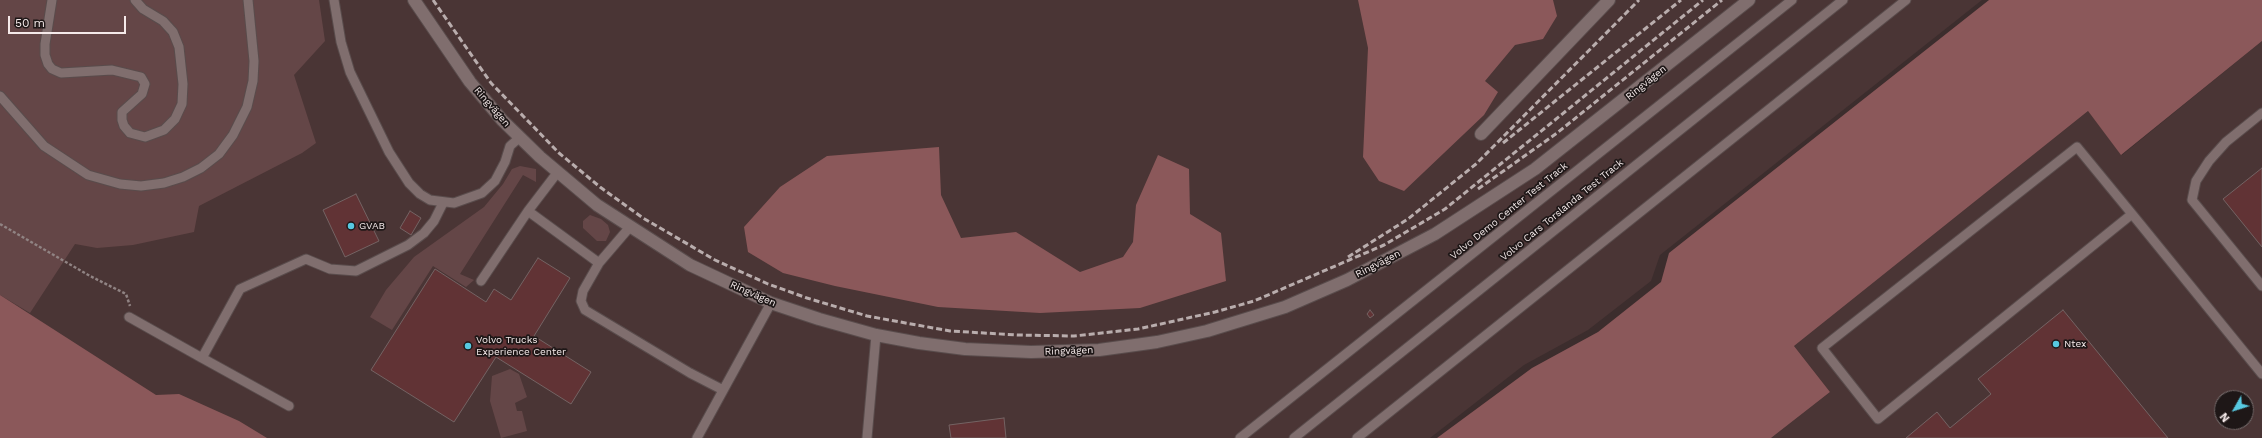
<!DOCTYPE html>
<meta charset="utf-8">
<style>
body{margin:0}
#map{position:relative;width:2262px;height:438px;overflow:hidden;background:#3c2d2d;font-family:"Work Sans",sans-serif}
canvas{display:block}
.north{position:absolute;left:2214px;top:390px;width:40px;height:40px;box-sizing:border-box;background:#1e1717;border:1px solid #746b6b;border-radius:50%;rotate:231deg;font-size:11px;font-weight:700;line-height:16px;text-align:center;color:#f5eaea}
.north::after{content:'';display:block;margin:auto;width:14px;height:18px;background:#57c9e1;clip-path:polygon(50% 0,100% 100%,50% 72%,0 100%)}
.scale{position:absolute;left:8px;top:16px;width:118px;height:18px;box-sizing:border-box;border:2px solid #f5eaea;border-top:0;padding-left:5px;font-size:12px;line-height:14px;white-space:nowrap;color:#f5eaea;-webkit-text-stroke:3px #1e1717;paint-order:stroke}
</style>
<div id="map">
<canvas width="2262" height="438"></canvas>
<div class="north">N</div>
<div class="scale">50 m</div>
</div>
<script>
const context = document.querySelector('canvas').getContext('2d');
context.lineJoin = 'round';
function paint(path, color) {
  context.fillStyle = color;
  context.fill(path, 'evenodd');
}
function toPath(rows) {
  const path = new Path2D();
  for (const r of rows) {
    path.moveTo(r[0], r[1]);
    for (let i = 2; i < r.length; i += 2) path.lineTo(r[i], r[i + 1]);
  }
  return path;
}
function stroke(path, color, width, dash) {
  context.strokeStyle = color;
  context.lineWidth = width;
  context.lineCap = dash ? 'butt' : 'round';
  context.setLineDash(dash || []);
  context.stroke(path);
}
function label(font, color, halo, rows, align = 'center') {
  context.font = font + ' "Work Sans",sans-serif';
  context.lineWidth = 3.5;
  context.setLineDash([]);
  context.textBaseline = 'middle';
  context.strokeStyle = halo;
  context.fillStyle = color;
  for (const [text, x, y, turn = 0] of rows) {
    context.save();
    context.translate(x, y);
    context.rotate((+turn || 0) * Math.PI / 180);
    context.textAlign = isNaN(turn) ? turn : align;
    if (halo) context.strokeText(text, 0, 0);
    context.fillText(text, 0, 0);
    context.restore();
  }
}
paint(toPath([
 [0,0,1982,0,1660,255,1651,281,1588,330,1524,365,1430,438,0,438],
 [2262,41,2262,438,1771,438,1830,392,1794,346,2088,111,2122,155],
 [2222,398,2246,398,2246,422,2222,422]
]), '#4a3535');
paint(toPath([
 [0,0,319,0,325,41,294,75,316,143,302,153,199,206,194,232,133,245,97,248,75,244,30,313,0,295],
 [520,166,536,169,536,182,523,175,460,274,474,280,466,287,433,266,392,330,370,317,386,290,414,257,484,207,503,184,512,169],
 [590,215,601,219,608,225,610,232,606,241,597,241,583,228,583,221],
 [510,369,519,374,527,397,515,403,517,411,522,411,527,431,501,438,490,401,492,376]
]), '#644647');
paint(toPath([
 [1358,0,1553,0,1557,16,1543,39,1515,45,1485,81,1498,92,1484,115,1404,191,1379,181,1363,157,1368,48],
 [1989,0,2262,0,2262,41,2121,155,2088,111,1794,346,1830,392,1771,438,1437,438,1532,368,1598,332,1661,282,1669,253],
 [939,147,941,195,961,238,1016,232,1080,272,1123,257,1133,242,1136,205,1158,155,1189,169,1190,214,1221,233,1226,281,1140,308,1040,313,938,307,835,286,783,273,748,252,744,227,780,187,827,156],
 [0,295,156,395,179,394,239,421,267,438,0,438]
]), '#8b585a');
const building = toPath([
 [2262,168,2262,247,2223,199,2262,168],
 [356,194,379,241,345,257,323,210,356,194],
 [410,211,421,218,411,235,400,228,410,211],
 [538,258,570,278,534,336,591,372,571,404,496,357,454,422,371,370,435,269,486,302,494,289,511,300,538,258],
 [1370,310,1374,315,1370,318,1367,314,1370,310],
 [2063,310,2168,438,1906,438,1937,412,1950,428,1991,394,1978,379,2063,310],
 [1004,418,1006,438,951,438,949,425,1004,418]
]);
paint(building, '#613335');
stroke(building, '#746363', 1);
const service = toPath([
 [52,0,45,44,45,55,48,64,52,69,61,73,112,70,141,77,145,84,142,94,122,112,122,120,124,126,130,133,145,137,164,130,175,119,182,104,183,84,179,47,173,32,163,21,143,9,135,0],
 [334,0,341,42,350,72,389,152,409,183,420,194,430,200,454,203,482,193,495,181,505,162,510,146,519,138],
 [0,96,44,146,88,175,120,184,141,186,164,183,183,177,201,168,219,154,233,135,247,107,253,81,254,61,248,0],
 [2262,113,2226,142,2209,161,2196,181,2192,200,2262,286],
 [557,173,528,211,599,263],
 [2132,214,1878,419,1822,348,2077,147,2132,214,2262,374],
 [629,228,599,263,583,291,581,301,585,310,690,373,723,390],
 [481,281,528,211],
 [129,317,202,358],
 [289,406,202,358,240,289,306,259,330,269,356,271,408,245,424,233,434,221,443,203],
 [697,438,771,303],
 [867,438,876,335],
 [1240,438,1792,0],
 [1294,438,1843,0],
 [1357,438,1906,0]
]);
const minor = toPath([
 [414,0,470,82,502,120,540,157,597,205,690,265,771,303,819,319,876,335,919,343,965,349,1031,352,1099,350,1157,342,1207,331,1285,307,1347,280,1435,234,1535,169,1749,0],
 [1481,134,1609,0]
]);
stroke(service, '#594c4c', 11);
stroke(minor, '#594c4c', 14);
stroke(toPath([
 [0,224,90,276,126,294,130,306]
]), '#908383', 2.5, [3, 2]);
stroke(service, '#806e6e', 9);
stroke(minor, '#806e6e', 12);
stroke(toPath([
 [433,0,491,83,559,153,600,187,643,218,715,260,768,284,807,298,867,316,950,331,1018,335,1074,336,1138,329,1215,312,1254,301,1384,245,1445,209,1703,0],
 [1503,143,1681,0],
 [1478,189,1557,133,1722,0],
 [1348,257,1408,219,1476,164,1639,0]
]), '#b9adad', 3, [6, 3]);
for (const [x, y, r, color] of [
 [351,226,4,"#57c9e1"],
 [2056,344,4,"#57c9e1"],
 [468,346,4,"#57c9e1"]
]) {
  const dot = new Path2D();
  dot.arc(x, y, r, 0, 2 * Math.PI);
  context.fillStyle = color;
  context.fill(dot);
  stroke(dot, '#1e1717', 1.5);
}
label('10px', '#f5eaea', '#1e1717', [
 ["Ringvägen",1646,83,-39],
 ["Ringvägen",492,107,49],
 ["Volvo Cars Torslanda Test Track",1562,210,-39],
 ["Volvo Demo Center Test Track",1509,211,-39],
 ["Ringvägen",1378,264,-27],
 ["Ringvägen",753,294,24],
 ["Ringvägen",1069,351,-2]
]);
label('10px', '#f5eaea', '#1e1717', [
 ["GVAB",359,226],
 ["Volvo Trucks",476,340],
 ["Experience Center",476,352],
 ["Ntex",2064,344]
], 'left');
</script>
